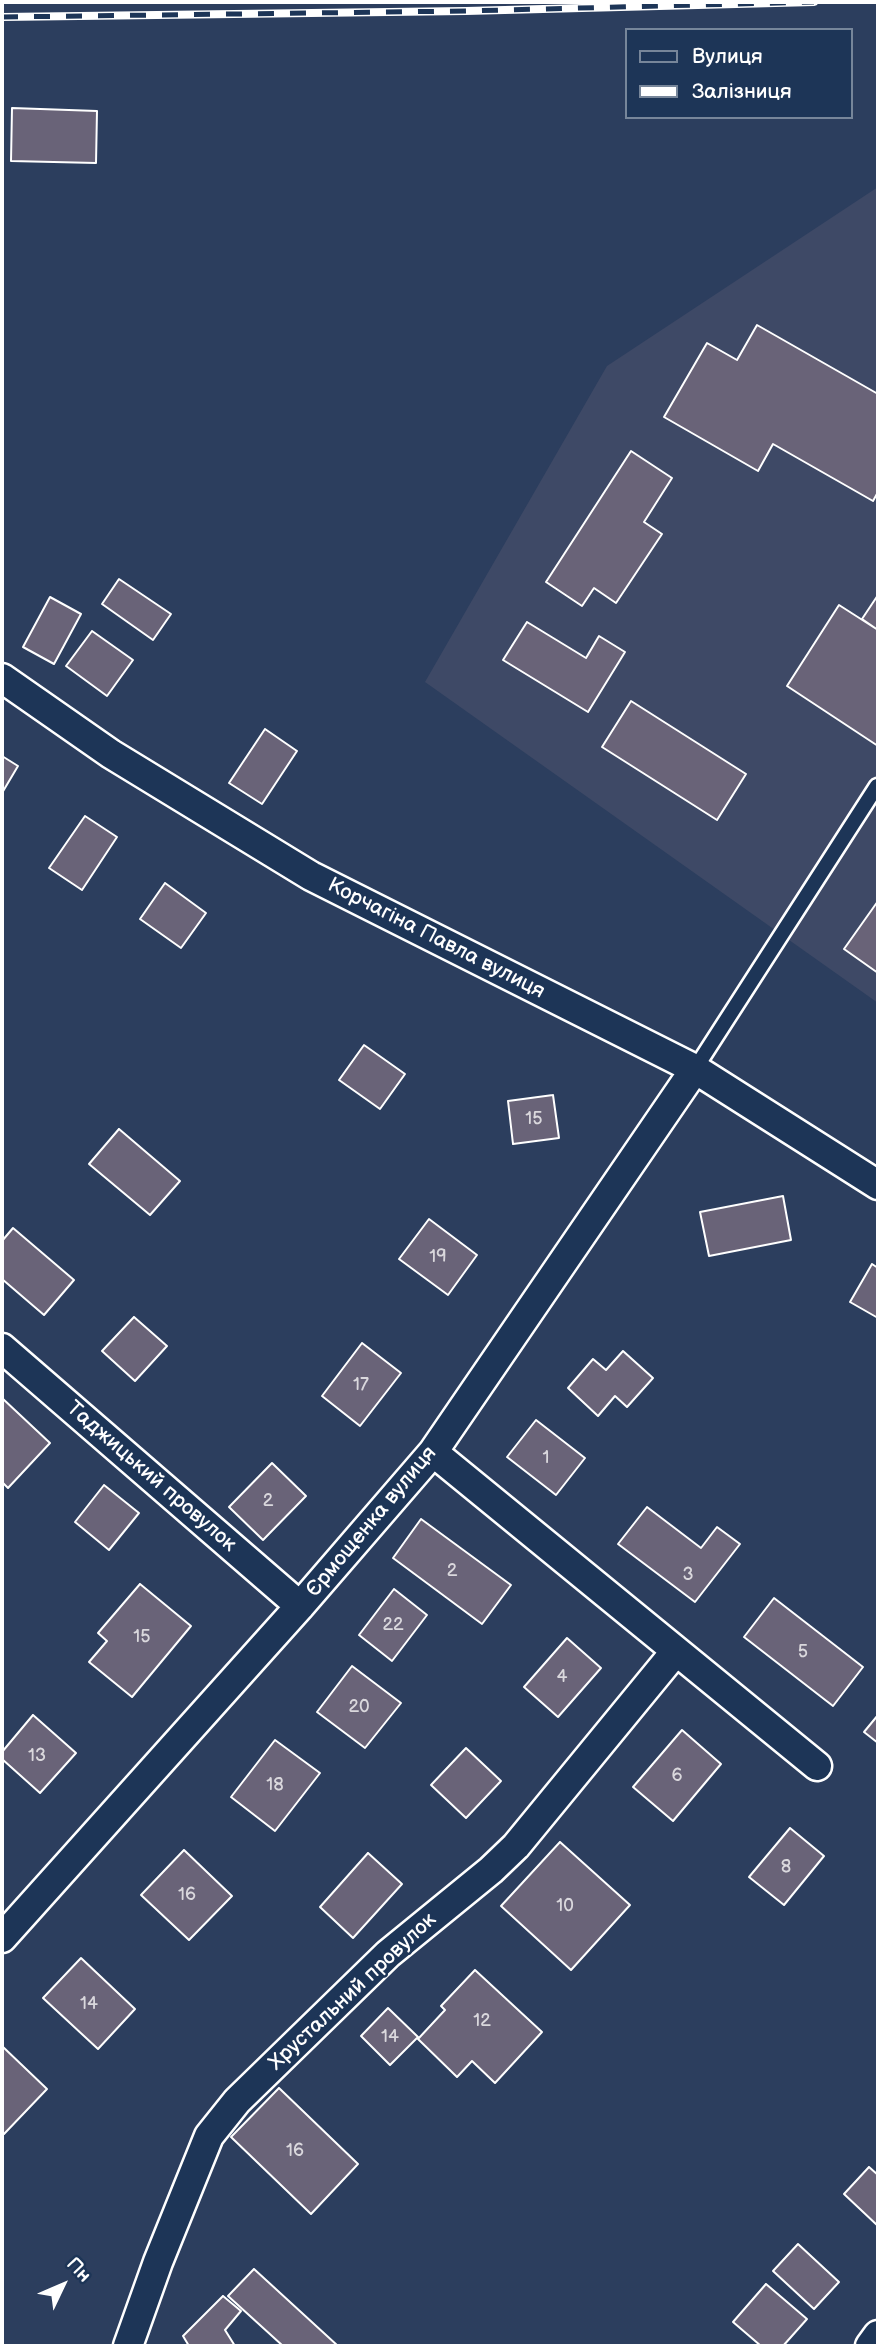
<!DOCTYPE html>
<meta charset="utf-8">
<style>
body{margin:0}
#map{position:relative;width:880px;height:2348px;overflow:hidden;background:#2c3e5e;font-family:"Balsamiq Sans",sans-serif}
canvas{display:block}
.frame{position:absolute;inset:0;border:4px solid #fff;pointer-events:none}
.legend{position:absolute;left:625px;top:28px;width:228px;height:91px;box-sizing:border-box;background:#1d3557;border:2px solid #77869a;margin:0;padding:9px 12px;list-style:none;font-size:21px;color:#fff}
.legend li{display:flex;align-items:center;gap:14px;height:35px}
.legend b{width:35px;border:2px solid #77869a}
.north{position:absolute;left:28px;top:2250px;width:70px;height:70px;-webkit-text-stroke:5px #1d3557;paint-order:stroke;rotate:46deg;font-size:19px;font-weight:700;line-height:28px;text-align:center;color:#fff}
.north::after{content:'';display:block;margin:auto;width:24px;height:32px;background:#fff;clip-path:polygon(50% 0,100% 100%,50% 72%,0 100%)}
</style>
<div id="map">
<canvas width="880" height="2348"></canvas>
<div class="frame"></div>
<ul class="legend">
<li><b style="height:9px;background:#1d3557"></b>Вулиця</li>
<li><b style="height:9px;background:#fff"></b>Залізниця</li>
</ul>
<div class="north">Пн</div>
</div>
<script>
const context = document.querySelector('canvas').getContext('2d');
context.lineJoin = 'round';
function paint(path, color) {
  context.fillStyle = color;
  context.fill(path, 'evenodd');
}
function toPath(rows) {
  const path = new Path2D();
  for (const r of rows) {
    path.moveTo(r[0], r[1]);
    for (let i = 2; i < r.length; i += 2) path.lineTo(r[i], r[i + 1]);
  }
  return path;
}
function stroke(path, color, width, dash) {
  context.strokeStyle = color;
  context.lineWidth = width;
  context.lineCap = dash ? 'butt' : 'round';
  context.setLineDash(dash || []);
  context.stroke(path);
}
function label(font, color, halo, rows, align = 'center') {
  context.font = font + ' "Balsamiq Sans",sans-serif';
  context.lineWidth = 5;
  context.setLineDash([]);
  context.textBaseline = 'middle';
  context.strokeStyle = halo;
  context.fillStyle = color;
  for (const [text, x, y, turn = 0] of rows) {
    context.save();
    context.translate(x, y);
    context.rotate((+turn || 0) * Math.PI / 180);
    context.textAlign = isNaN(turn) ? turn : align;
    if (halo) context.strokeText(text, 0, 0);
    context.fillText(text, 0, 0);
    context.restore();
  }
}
paint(toPath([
 [878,187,878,1003,425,682,607,366]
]), '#3e4966');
const building = toPath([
 [12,108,97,111,96,163,11,161,12,108],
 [757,325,878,394,878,492,873,501,773,444,758,471,664,417,707,343,737,360,757,325],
 [631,451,672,478,644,522,662,534,616,603,594,588,582,606,546,582,631,451],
 [119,579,171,614,153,640,102,604,119,579],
 [878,595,878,630,862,619,878,595],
 [50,597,81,614,54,664,23,647,50,597],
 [839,605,878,630,878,746,787,686,839,605],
 [527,622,586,658,599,636,625,652,588,712,503,660,527,622],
 [92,631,133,660,107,696,66,666,92,631],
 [631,701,746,774,717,820,602,747,631,701],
 [265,729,297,751,262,804,229,783,265,729],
 [2,756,18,766,2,793,2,756],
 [85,816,117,837,82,890,49,868,85,816],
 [165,883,206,913,181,948,140,919,165,883],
 [878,901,878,973,844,949,878,901],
 [364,1045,405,1074,380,1109,339,1080,364,1045],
 [553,1095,559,1138,513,1144,508,1101,553,1095],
 [119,1129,180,1181,150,1215,89,1164,119,1129],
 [783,1196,791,1240,709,1256,700,1212,783,1196],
 [429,1219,477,1255,448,1295,399,1259,429,1219],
 [13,1228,74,1280,44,1315,2,1279,2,1241,13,1228],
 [872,1264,878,1268,878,1318,850,1302,872,1264],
 [134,1317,167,1346,135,1381,102,1351,134,1317],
 [362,1343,401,1373,360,1426,322,1396,362,1343],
 [623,1351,653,1378,627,1407,615,1396,598,1416,568,1388,593,1359,606,1370,623,1351],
 [2,1398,50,1443,8,1488,2,1482,2,1398],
 [536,1420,585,1458,556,1495,507,1457,536,1420],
 [272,1463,306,1496,263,1540,229,1507,272,1463],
 [104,1485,139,1513,109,1550,75,1522,104,1485],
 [647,1507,701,1548,717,1527,740,1544,695,1602,618,1544,647,1507],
 [421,1519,511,1585,482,1624,393,1558,421,1519],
 [140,1584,191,1626,132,1697,89,1662,107,1641,98,1633,140,1584],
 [394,1589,427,1615,392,1661,359,1635,394,1589],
 [774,1598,863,1667,833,1706,744,1637,774,1598],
 [567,1638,601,1668,558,1717,524,1687,567,1638],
 [352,1666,401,1703,365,1748,317,1712,352,1666],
 [33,1715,76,1753,40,1793,2,1759,2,1752,33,1715],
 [878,1715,878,1743,864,1732,878,1715],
 [682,1730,721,1764,673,1821,633,1787,682,1730],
 [275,1740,320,1773,275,1831,231,1797,275,1740],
 [466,1748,501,1781,466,1818,431,1785,466,1748],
 [790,1828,824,1856,784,1905,749,1877,790,1828],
 [560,1842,630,1905,571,1970,501,1906,560,1842],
 [184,1850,232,1896,189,1940,141,1895,184,1850],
 [368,1853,402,1884,353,1938,320,1907,368,1853],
 [81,1958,135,2009,98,2049,43,1998,81,1958],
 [475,1970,542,2032,495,2083,472,2061,457,2077,418,2039,445,2010,441,2006,475,1970],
 [388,2008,418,2037,390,2065,361,2036,388,2008],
 [2,2046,47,2089,4,2134,2,2132,2,2046],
 [279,2088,358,2164,311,2214,231,2137,279,2088],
 [869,2167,878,2175,878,2226,844,2194,869,2167],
 [798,2244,839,2282,814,2309,773,2271,798,2244],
 [254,2269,338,2346,283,2346,228,2296,254,2269],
 [766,2284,807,2319,783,2346,761,2346,733,2322,766,2284],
 [223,2296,241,2311,225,2330,235,2346,189,2346,183,2336,223,2296]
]);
paint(building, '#696378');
stroke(building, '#fff', 2);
const service = toPath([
 [695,1069,877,786]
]);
const minor = toPath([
 [2,678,111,754,311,876,695,1069,878,1185],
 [2,1348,300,1606],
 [433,1452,817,1766],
 [2,1938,300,1606,433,1452,695,1069],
 [128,2346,158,2262,209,2136,237,2101,388,1954,491,1870,516,1846,676,1651],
 [870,2346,878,2335]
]);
stroke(service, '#fff', 19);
stroke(minor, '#fff', 33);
stroke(service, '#1d3557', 14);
stroke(minor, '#1d3557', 28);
const rail = toPath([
 [2,17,466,11,814,2]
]);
stroke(rail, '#fff', 8);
stroke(rail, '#1d3557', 5, [16]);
label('18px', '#dad8dd', null, [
 ["15",534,1119],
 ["19",438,1257],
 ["17",361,1385],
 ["1",546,1458],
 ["2",268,1501],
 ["2",452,1571],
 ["3",688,1575],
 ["22",393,1625],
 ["15",142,1637],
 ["5",803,1652],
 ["4",562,1677],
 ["20",359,1707],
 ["13",37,1756],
 ["6",677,1776],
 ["18",275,1785],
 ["8",786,1867],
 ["16",187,1895],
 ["10",565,1906],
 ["14",89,2004],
 ["12",482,2021],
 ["14",390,2037],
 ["16",295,2151]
]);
label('21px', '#fff', '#1d3557', [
 ["Корчагіна Павла вулиця",436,939,27],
 ["Таджицький провулок",151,1477,41],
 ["Єрмощенка вулиця",372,1522,-50],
 ["Хрустальний провулок",353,1992,-43]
]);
</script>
